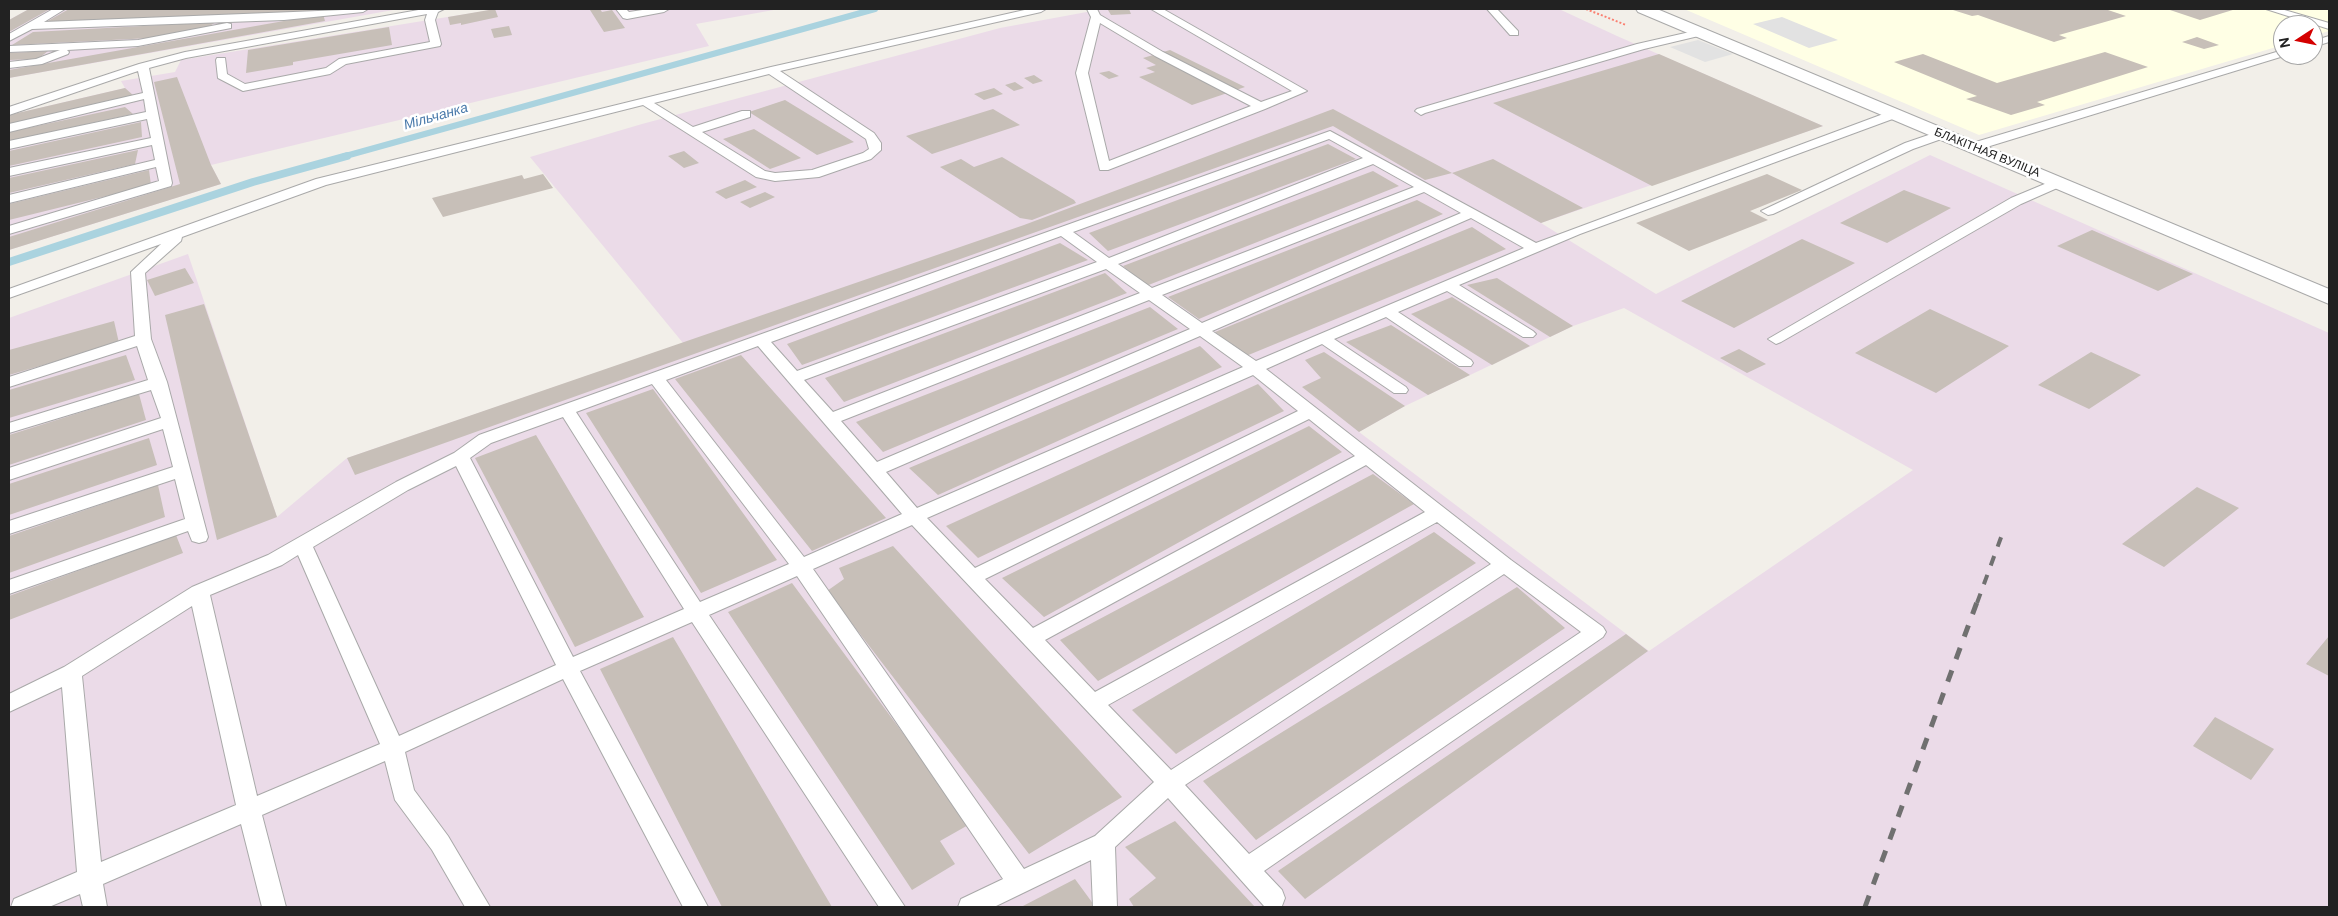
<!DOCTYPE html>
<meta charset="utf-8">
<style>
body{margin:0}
#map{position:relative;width:2338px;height:916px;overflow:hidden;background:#f2efe9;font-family:"DM Sans",sans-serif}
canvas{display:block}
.frame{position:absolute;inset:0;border:10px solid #222;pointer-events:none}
.north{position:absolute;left:2273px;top:15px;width:50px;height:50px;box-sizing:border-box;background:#fff;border:1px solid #a7a7a7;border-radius:50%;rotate:259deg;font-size:14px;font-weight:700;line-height:20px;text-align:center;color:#222}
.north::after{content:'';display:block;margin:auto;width:18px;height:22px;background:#d40000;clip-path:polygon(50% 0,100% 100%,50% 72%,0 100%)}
</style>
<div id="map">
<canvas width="2338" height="916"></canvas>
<div class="frame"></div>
<div class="north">N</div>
</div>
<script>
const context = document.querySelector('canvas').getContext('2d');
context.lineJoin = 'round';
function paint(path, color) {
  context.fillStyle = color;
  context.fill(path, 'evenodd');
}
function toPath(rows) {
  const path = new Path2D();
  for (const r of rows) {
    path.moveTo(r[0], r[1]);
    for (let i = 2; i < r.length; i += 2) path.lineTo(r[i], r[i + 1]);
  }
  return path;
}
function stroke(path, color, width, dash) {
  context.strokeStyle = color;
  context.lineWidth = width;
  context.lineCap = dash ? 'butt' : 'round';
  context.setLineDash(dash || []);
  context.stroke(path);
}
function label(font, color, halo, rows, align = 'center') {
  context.font = font + ' "DM Sans",sans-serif';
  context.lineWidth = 5;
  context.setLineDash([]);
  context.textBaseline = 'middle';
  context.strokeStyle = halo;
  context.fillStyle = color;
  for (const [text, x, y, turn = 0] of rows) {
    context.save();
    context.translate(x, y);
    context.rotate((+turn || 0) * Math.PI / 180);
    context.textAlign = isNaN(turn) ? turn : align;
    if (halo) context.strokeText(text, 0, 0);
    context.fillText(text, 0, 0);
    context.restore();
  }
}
paint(toPath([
 [29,9,399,9,9,78,9,20],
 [497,9,779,9,696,24,709,46,211,165,221,184,9,250,9,115,125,88,121,81,175,72,181,60],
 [1103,9,1559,9,1617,36,1823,126,1541,223,1656,294,1930,155,2329,333,2329,907,9,907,9,318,188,254,277,517,347,458,683,343,530,157,642,124,1000,28],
 [1624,308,1913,470,1649,651,1359,432,1405,406,1573,326]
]), '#ebdbe8');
paint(toPath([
 [1684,9,2329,9,2329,31,2313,36,2313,25,2283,25,2283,45,1979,135]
]), '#ffffe5');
paint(toPath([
 [1782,17,1838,40,1809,48,1753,24],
 [1698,40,1733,54,1705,62,1670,47]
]), '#e2e2e2');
stroke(toPath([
 [342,157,875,9]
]), '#aad3df', 6);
stroke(toPath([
 [9,262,253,182,347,156]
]), '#aad3df', 8);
paint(toPath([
 [29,9,50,9,9,32,9,20],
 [69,9,317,9,317,10,295,13,46,22],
 [495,9,498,17,461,25,461,23,450,25,448,17],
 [600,9,602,12,612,10,625,28,604,32,590,10],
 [1120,9,1129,9,1131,14,1111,15,1108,10],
 [1957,9,2111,9,2108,10,2126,16,2059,35,2067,38,2054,42,1978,15,1972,16,1953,10],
 [2167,9,2236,9,2200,20],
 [323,14,325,21,9,78,9,70],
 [216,22,208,27,151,38,12,45,33,32],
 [509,26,512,35,494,38,491,29],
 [389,27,392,45,293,62,293,65,246,73,248,50],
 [2197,37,2219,45,2204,49,2182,42],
 [1170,50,1245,87,1192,105,1139,77,1155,72,1146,68,1156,65,1143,58],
 [48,51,38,59,9,60,9,53],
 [2105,52,2148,67,2037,102,2045,105,2011,115,1966,99,1977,96,1894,62,1923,54,1997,83],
 [1659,54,1823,126,1652,186,1493,103],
 [1109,71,1119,76,1109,79,1099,73],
 [1034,75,1043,81,1033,84,1024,78],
 [177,77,211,165,221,184,9,250,9,237,180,184,154,82],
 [1015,82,1024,88,1014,91,1005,85],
 [125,88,134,96,9,126,9,115],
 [994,88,1003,94,984,100,974,94],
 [785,100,854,142,817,155,749,112],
 [125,107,133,114,9,141,9,132],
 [993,109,1020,125,932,154,906,136],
 [1333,109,1452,173,1493,159,1583,208,1541,223,1452,173,1425,180,1333,126,355,475,347,458,1024,225],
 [141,122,142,137,9,166,9,151],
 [754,129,801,158,770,169,723,139],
 [1328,144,1356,159,1108,251,1089,233],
 [138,150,135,164,9,193,9,178],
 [684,151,699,163,684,168,668,156],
 [1002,157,1074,200,1076,203,1032,220,1020,218,940,167,961,159,974,167],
 [149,170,151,185,9,220,9,204],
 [1373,171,1399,186,1146,286,1123,266],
 [543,174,553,188,443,217,432,198,522,175,524,179],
 [1767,174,1802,190,1750,211,1768,220,1689,251,1636,223],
 [745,180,757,187,726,199,715,192],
 [1904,190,1951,208,1887,243,1840,223],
 [765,192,775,197,750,208,740,202],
 [1417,200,1443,214,1199,319,1168,297],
 [1472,227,1506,249,1246,356,1215,332],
 [2092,230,2193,274,2158,291,2057,246],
 [1802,239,1855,263,1734,328,1681,301],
 [1060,243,1088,260,802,365,787,344],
 [185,268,194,283,155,296,147,280],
 [1105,273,1127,293,844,402,825,378],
 [1497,278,1573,326,1550,337,1467,285],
 [1452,297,1530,346,1492,365,1411,314],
 [204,304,277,517,217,540,165,315],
 [1150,307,1178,329,883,452,856,422],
 [1930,309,2009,346,1936,393,1855,353],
 [114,321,119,343,9,375,9,350],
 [1391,325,1470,375,1428,395,1346,342],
 [1200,346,1222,367,938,495,909,468],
 [1739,349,1766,364,1747,373,1720,358],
 [1324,352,1405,406,1359,432,1302,387,1321,378,1305,360],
 [2091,352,2141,375,2089,409,2038,385],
 [126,355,135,380,9,418,9,390],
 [741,355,886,518,812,551,675,379],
 [1258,384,1284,411,978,558,946,526],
 [653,389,777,560,701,593,586,413],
 [139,394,146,420,9,465,9,435],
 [1309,426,1342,452,1044,617,1002,578],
 [536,435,644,617,575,647,475,458],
 [149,438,157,465,9,515,9,484],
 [1373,474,1414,504,1098,681,1060,640],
 [158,485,165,517,9,573,9,536],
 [2197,487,2239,508,2164,567,2122,544],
 [1434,532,1476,563,1176,754,1132,710],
 [176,535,183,553,9,620,9,596],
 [893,546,1122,797,1029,854,827,591,844,579,839,568],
 [792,583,970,824,940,841,955,864,912,890,728,612],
 [1517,587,1565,628,1256,840,1203,781],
 [1626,634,1648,651,1305,899,1278,871],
 [2329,636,2329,676,2306,664],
 [673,637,832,907,722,907,600,669],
 [2215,717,2274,749,2251,780,2193,746],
 [1175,821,1255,907,1134,907,1129,899,1156,878,1125,847],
 [1075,879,1094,905,1093,907,1021,907]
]), '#c7bfb8');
const service = toPath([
 [53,9,65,9,44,22,368,9,363,12,284,20,32,29,9,41,9,34,53,9],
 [424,9,444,9,438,12,435,20,441,44,440,46,346,64,330,74,243,91,218,78,216,60,217,58,225,58,227,74,245,84,326,68,339,59,430,42,425,20,427,14,186,58,149,68,172,183,171,186,9,234,9,226,159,181,156,167,9,203,9,195,155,160,152,145,9,176,9,168,151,138,147,119,9,149,9,141,146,112,144,99,9,132,9,124,143,93,138,71,9,115,9,107,139,64,185,52,424,9],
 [616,9,626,9,629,12,649,9,669,9,664,12,627,19,623,18,616,9],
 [1029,9,1046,9,1041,12,780,71,874,133,881,143,881,150,871,159,819,177,775,181,756,177,643,105,326,185,182,237,181,241,145,273,151,339,167,382,208,537,206,541,199,543,192,541,188,531,9,594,9,580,185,519,175,479,9,534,9,521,173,467,163,429,9,480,9,468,161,418,151,390,9,433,9,423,148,380,137,346,9,387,9,377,135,336,131,272,161,244,9,298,9,289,316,179,771,67,1029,9],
 [769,74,866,139,869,149,863,153,812,170,775,173,765,171,702,132,750,117,750,111,742,111,693,127,654,103,769,74],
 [1087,9,1097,9,1100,15,1163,52,1261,102,1292,91,1151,9,1163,9,1307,91,1265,109,1108,170,1100,170,1076,73,1091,17,1087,9],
 [1100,23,1155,56,1251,106,1109,161,1088,73,1100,23],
 [1487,9,1497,9,1518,31,1518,35,1510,35,1487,9],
 [2266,9,2281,9,2329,23,2329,29,2266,9],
 [227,23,231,24,231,28,138,46,67,50,69,52,68,54,42,64,9,68,9,62,36,59,60,50,9,52,9,46,138,40,227,23],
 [1703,29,1707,30,1707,34,1644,49,1425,113,1421,115,1415,111,1417,109,1637,44,1703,29],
 [2329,36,2329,42,2313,47,2313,41,2329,36],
 [2283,50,2283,55,2287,55,1977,150,1973,151,1967,147,1969,144,2283,50],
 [1894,110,1898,111,1898,117,1580,234,1459,285,1533,331,1536,334,1533,337,1523,337,1447,291,1398,312,1471,360,1473,363,1471,366,1459,366,1386,317,1334,339,1406,387,1408,390,1406,393,1394,393,1322,344,1266,369,1511,560,1603,627,1606,632,1603,637,1264,871,1282,890,1285,898,1282,906,1264,906,1168,798,1115,847,1117,907,1093,907,1091,860,994,907,958,907,961,899,1003,879,797,576,709,615,905,907,879,907,692,622,580,671,708,907,683,907,563,679,405,752,414,790,448,836,490,907,465,907,432,850,395,800,385,761,262,815,286,907,262,907,241,824,103,884,107,907,83,907,80,894,49,907,11,907,14,899,77,872,62,687,9,712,9,694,64,667,192,587,268,555,396,482,454,453,479,435,1330,131,1536,243,1894,110],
 [1329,139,1363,158,1109,258,1073,232,1329,139],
 [1373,164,1414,187,1152,288,1118,264,1373,164],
 [1424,192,1461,213,1202,323,1162,295,1424,192],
 [1471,218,1524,248,1256,361,1212,331,1471,218],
 [1061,236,1097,262,797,371,771,342,1061,236],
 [1106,269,1140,293,833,412,804,380,1106,269],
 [1149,300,1190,329,877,462,841,421,1149,300],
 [1200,336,1243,367,917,508,886,472,1200,336],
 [758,346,902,514,804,557,666,380,758,346],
 [1253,375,1298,411,975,568,927,518,1253,375],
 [652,384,789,564,700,602,576,412,652,384],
 [563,417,684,609,573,657,470,458,491,443,563,417],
 [1309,419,1355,456,1033,628,985,579,1309,419],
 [1366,465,1425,512,1095,692,1045,640,1366,465],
 [456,466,556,665,399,736,313,547,408,490,456,466],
 [1437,522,1491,564,1171,770,1108,705,1437,522],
 [912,525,1154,782,1095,836,1024,869,813,569,912,525],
 [298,555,380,744,257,796,210,595,282,565,298,555],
 [1504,574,1581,632,1249,854,1185,785,1504,574],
 [192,606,236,805,101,862,82,676,192,606],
 [1943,130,1949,134,1947,137,1913,149,1773,214,1768,215,1761,211,1905,143,1943,130],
 [2059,178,2064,179,2065,182,2064,185,2021,204,1781,342,1776,344,1768,339,2011,198,2059,178]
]);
const tertiary = toPath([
 [1636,9,1657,9,2329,289,2329,304,1638,12,1636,9]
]);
stroke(service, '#a9a9a9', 2);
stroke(tertiary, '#a9a9a9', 2);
stroke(toPath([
 [1586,9,1626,25]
]), '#fa8072', 2, [2, 2]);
paint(service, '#fff');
paint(tertiary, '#fff');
stroke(toPath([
 [1977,603,2003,532]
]), '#707070', 4, [10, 10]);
stroke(toPath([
 [1865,907,1977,602]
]), '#707070', 5, [12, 12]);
label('12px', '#222', '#fff', [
 ["БЛАКІТНАЯ ВУЛІЦА",1987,153,22]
]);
label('italic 14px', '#4a7aab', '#fff', [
 ["Мільчанка",436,117,-16]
]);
</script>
